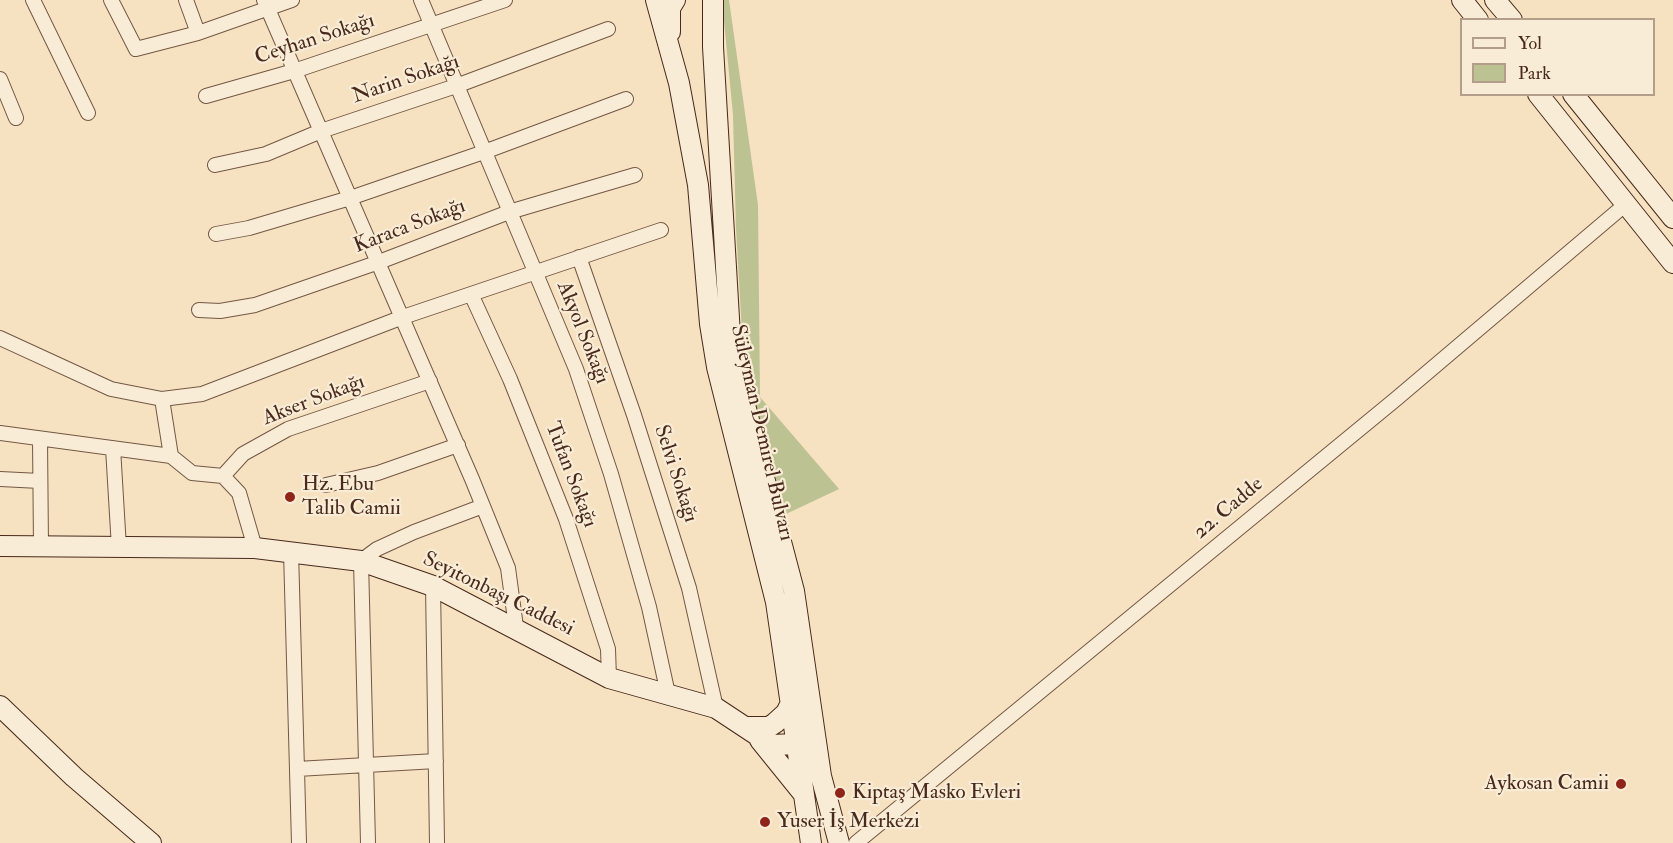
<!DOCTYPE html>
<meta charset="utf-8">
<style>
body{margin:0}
#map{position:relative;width:1673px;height:843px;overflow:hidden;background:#f6e1c0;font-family:"IM FELL Double Pica",serif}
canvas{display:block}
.legend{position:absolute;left:1460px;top:18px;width:195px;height:78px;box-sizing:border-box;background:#f9ecd6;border:2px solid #b29e8b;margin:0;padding:8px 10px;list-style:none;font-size:18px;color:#48291b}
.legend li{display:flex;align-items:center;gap:12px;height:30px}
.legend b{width:30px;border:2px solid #b29e8b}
</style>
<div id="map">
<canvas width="1673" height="843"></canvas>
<ul class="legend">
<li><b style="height:8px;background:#f9ecd6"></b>Yol</li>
<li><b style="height:16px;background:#bdc292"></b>Park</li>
</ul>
</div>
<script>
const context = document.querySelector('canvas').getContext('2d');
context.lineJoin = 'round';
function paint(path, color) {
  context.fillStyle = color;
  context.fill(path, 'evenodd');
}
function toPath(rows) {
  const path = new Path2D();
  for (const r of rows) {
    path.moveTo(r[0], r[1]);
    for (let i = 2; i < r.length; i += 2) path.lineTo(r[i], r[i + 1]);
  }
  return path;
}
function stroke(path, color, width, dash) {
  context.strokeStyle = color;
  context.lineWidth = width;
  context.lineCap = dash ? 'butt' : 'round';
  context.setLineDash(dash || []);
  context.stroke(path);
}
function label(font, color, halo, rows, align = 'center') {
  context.font = font + ' "IM FELL Double Pica",serif';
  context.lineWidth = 4.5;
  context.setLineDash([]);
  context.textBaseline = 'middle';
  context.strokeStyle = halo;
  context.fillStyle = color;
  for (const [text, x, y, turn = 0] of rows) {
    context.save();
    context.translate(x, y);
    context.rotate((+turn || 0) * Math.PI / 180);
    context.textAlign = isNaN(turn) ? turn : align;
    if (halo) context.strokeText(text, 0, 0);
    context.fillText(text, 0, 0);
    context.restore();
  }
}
paint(toPath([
 [722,0,729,0,758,205,760,397,839,489,786,514,744,366,736,229,733,115]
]), '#bdc292');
const street = toPath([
 [33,0,88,113],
 [111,0,136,49,198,33,292,0],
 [186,0,198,33],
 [264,0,472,479,508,568,516,627],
 [421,0,576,369,611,474,649,607,668,694],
 [0,79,16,118],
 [206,96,294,71,505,0],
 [215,165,266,154,321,131,456,86,608,29],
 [216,234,249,228,350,198,484,152,626,99],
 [579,257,634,415,689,588,716,708],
 [471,294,510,379,566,519,608,649,609,678],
 [199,310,220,311,255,305,379,262,509,212,635,175],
 [0,338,111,389,162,399,202,394,403,317,661,230],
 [162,399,171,456,192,473,223,476,239,493,255,548],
 [0,433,171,456],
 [40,439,41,546],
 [113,448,119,548],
 [223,476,243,454,288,429,430,381],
 [0,479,40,481],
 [326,485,378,473,458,445],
 [291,551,299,843],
 [433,586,437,843],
 [297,769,436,761],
 [368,843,361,561,377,549,414,532,483,506],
 [856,843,1396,399,1626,204]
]);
const secondary = toPath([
 [656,0,679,83,698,185,710,324,717,367,776,602,811,843],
 [713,0,713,47,731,352,794,591,821,776,839,843],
 [1462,0,1478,20],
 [1495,0,1512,20],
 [670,32,670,8,675,0],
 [1538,94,1673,263],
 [1573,94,1673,218],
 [0,546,255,548,361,561,433,586,609,678,716,708,772,745,796,744,814,735],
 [0,706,74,777,151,843],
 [748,727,769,727,775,723,786,713,791,703],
 [760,740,802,792]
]);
stroke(street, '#745744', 16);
stroke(secondary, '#48291b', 22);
stroke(street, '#f9ecd6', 14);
stroke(secondary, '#f9ecd6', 20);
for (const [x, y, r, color] of [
 [290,497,6,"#8f2418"],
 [1621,784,6,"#8f2418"],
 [840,793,6,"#8f2418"],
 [765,822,6,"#8f2418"]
]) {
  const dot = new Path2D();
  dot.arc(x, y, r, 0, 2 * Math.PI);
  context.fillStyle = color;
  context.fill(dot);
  stroke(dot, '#f9ecd6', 2);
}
label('21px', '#48291b', '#f9ecd6', [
 ["Ceyhan Sokağı",315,40,-18],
 ["Narin Sokağı",406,80,-19],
 ["Karaca Sokağı",410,227,-21],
 ["Akyol Sokağı",582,333,68],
 ["Akser Sokağı",314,401,-21],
 ["Süleyman Demirel Bulvarı",761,433,77],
 ["Selvi Sokağı",675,474,72],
 ["Tufan Sokağı",570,475,69],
 ["22. Cadde",1229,509,-40],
 ["Seyitonbaşı Caddesi",498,595,26]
]);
label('21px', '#48291b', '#f9ecd6', [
 ["Hz. Ebu",302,485],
 ["Talib Camii",302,509],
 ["Aykosan Camii",1609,784,"right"],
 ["Kiptaş Masko Evleri",852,793],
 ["Yuser İş Merkezi",777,822]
], 'left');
</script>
